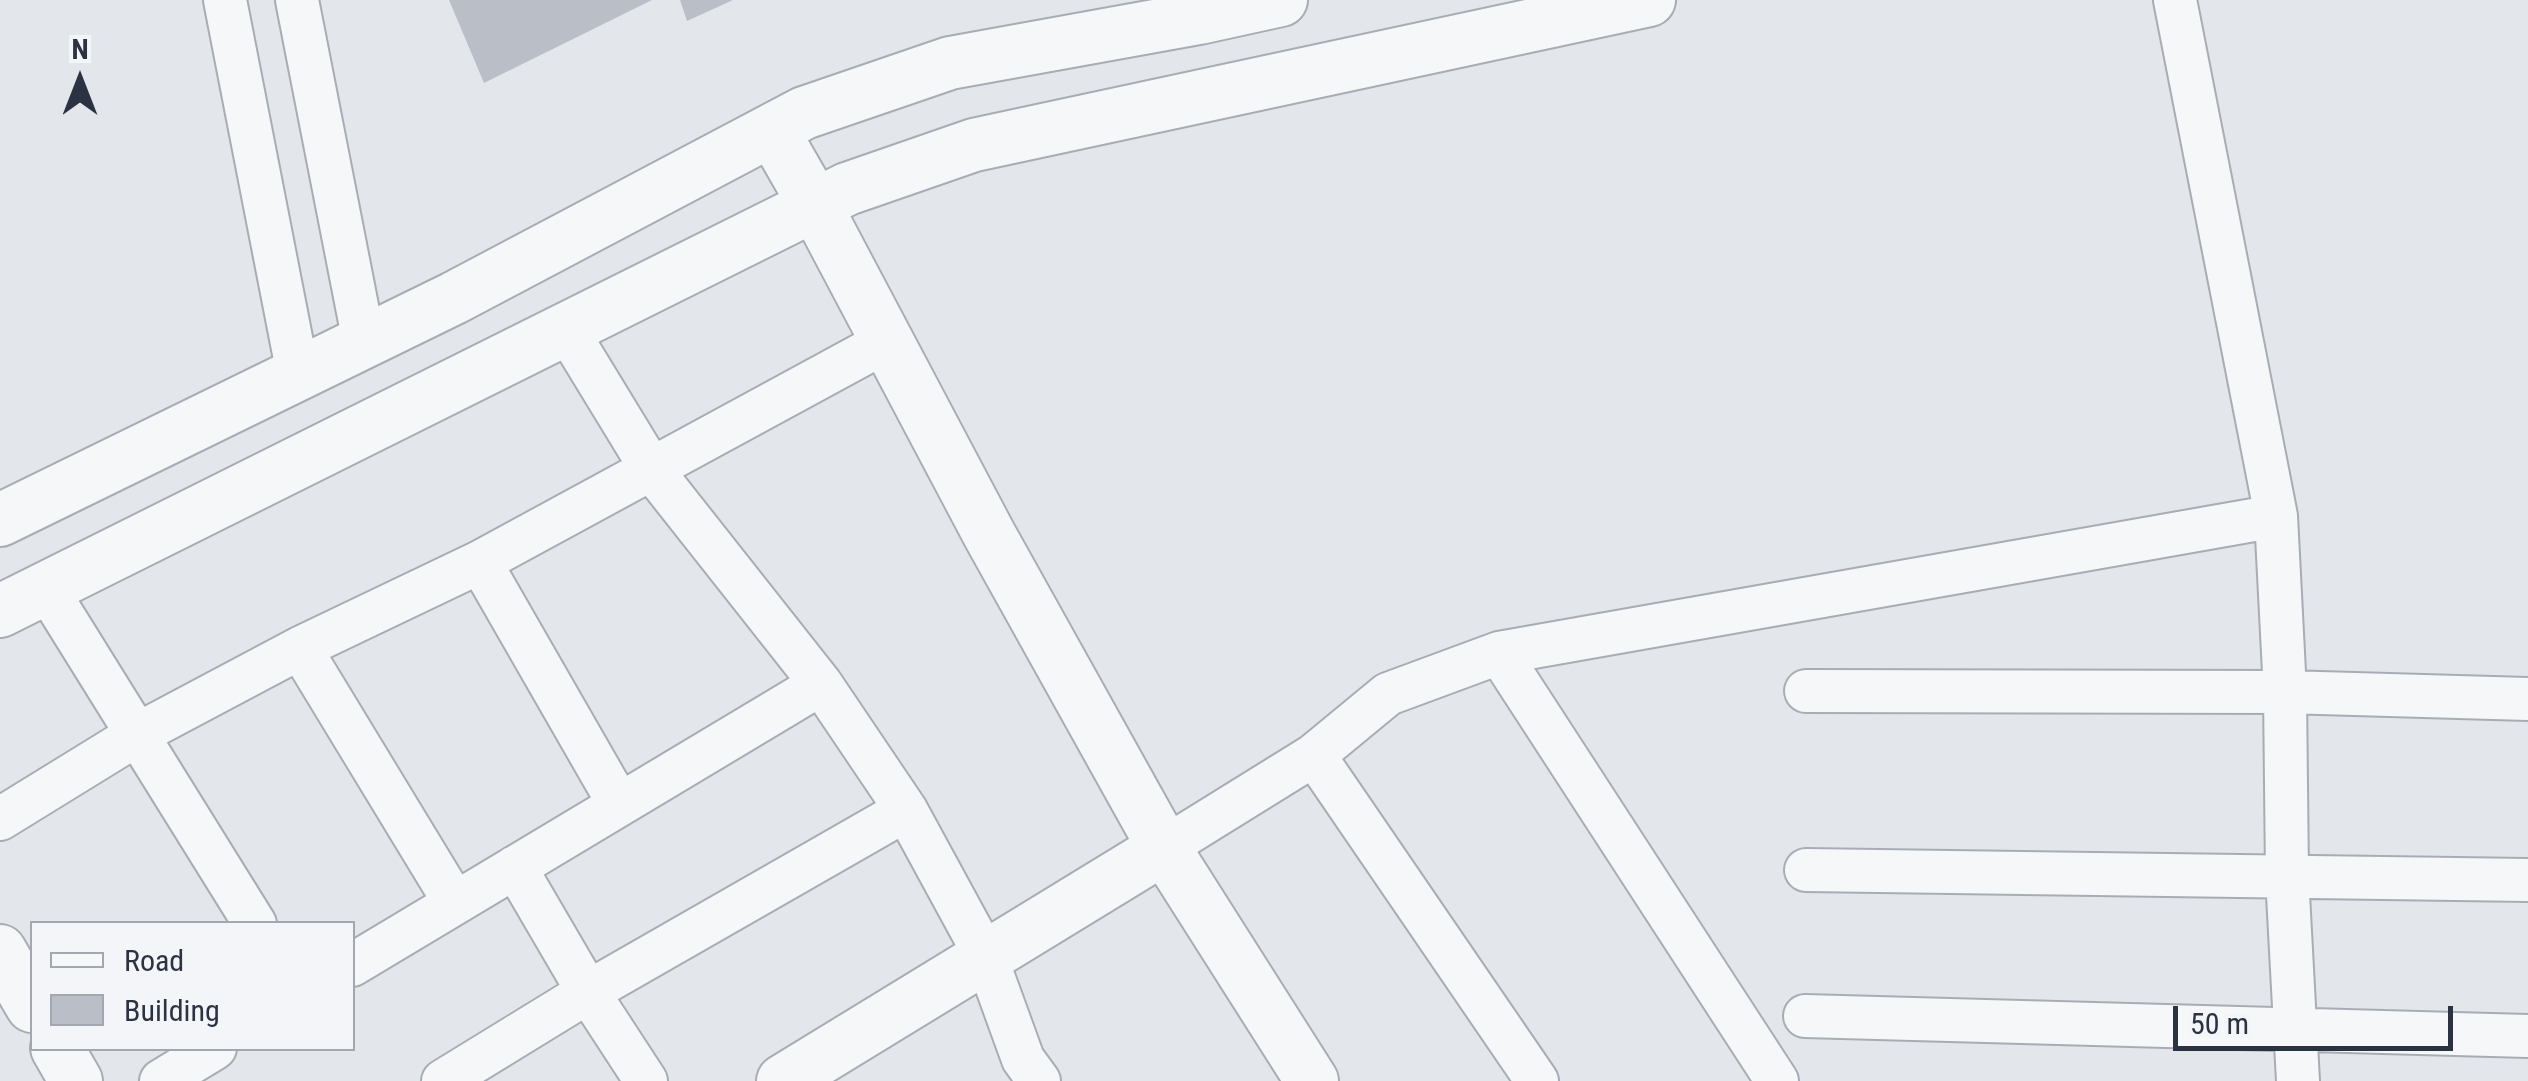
<!DOCTYPE html>
<style>
body{margin:0}
#map{position:relative;width:2528px;height:1081px;overflow:hidden;background:#e3e6eb;font-family:"Roboto Condensed",sans-serif}
canvas{display:block}
.legend{position:absolute;left:30px;top:921px;width:325px;height:130px;box-sizing:border-box;background:#f3f5f8;border:2px solid #a3a7af;margin:0;padding:12px 18px;list-style:none;font-size:30px;color:#2b3342}
.legend li{display:flex;align-items:center;gap:20px;height:50px}
.legend b{width:50px;border:2px solid #a3a7af}
.north{position:absolute;left:30px;top:30px;width:100px;height:100px;-webkit-text-stroke:8px #f3f5f8;paint-order:stroke;rotate:0deg;font-size:28px;font-weight:700;line-height:40px;text-align:center;color:#2b3342}
.north::after{content:'';display:block;margin:auto;width:35px;height:45px;background:#2b3342;clip-path:polygon(50% 0,100% 100%,50% 72%,0 100%)}
.scale{position:absolute;left:2173px;top:1006px;width:280px;height:45px;box-sizing:border-box;border:5px solid #2b3342;border-top:0;padding-left:12px;font-size:30px;line-height:35px;white-space:nowrap;color:#2b3342;-webkit-text-stroke:8px #f3f5f8;paint-order:stroke}
</style>
<div id="map">
<canvas width="2528" height="1081"></canvas>
<ul class="legend">
<li><b style="height:12px;background:#f6f7f9"></b>Road</li>
<li><b style="height:28px;background:#babfc7"></b>Building</li>
</ul>
<div class="north">N</div>
<div class="scale">50 m</div>
</div>
<script>
const context = document.querySelector('canvas').getContext('2d');
context.lineJoin = 'round';
function paint(path, color) {
  context.fillStyle = color;
  context.fill(path, 'evenodd');
}
function toPath(rows) {
  const path = new Path2D();
  for (const r of rows) {
    path.moveTo(r[0], r[1]);
    for (let i = 2; i < r.length; i += 2) path.lineTo(r[i], r[i + 1]);
  }
  return path;
}
function stroke(path, color, width, dash) {
  context.strokeStyle = color;
  context.lineWidth = width;
  context.lineCap = dash ? 'butt' : 'round';
  context.setLineDash(dash || []);
  context.stroke(path);
}
paint(toPath([
 [449,0,652,0,484,83],
 [680,0,733,0,687,21]
]), '#babfc7');
const minor = toPath([
 [225,0,298,374],
 [297,0,364,342],
 [2175,0,2276,516,2285,692,2287,876,2298,1081],
 [566,329,652,470,821,684,906,810,986,957,1023,1059,1039,1081],
 [480,562,619,804],
 [46,588,255,924],
 [300,648,455,903],
 [1499,653,1777,1081],
 [1806,691,2285,692,2528,699],
 [1314,755,1537,1081],
 [0,819,138,734,300,648,480,562,887,341],
 [1164,848,1314,755,1388,694,1499,653,2276,516],
 [515,867,588,992,646,1081],
 [1806,870,2528,880],
 [352,965,821,684],
 [1805,1016,2528,1036],
 [161,1081,215,1048],
 [443,1081,588,992,906,810]
]);
const tertiary = toPath([
 [772,130,815,205,989,534,1164,848,1312,1081],
 [0,520,454,298,804,113,950,63,1199,18,1281,0],
 [0,611,847,189,974,145,1649,0],
 [0,951,32,1006],
 [57,1048,76,1081],
 [783,1081,1164,848]
]);
stroke(minor, '#a8adb5', 46);
stroke(tertiary, '#a8adb5', 56);
stroke(minor, '#f6f7f9', 42);
stroke(tertiary, '#f6f7f9', 52);
</script>
